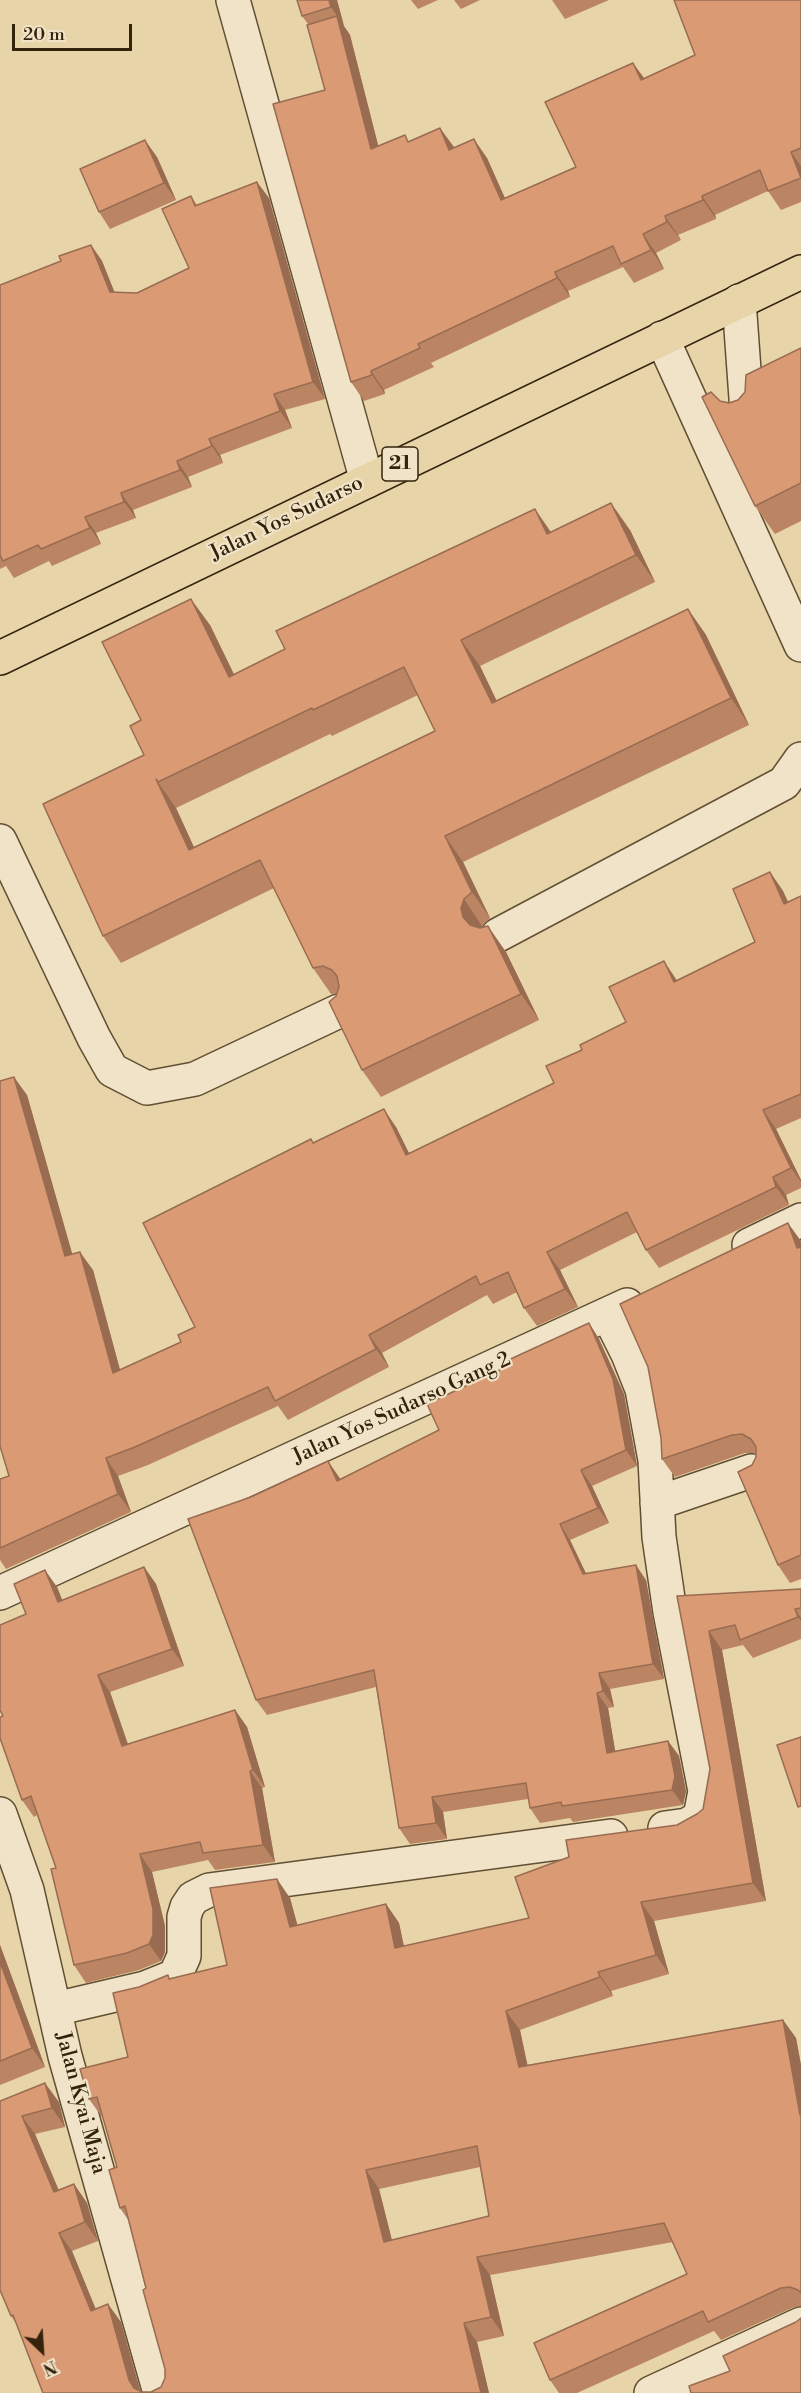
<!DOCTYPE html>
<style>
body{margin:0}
#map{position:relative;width:801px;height:2393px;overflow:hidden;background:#e8d4a9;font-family:"Libre Bodoni",serif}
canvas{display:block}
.north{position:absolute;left:12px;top:2321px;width:60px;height:60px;-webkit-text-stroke:4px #f0e3c7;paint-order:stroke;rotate:155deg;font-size:16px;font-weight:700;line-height:24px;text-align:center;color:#34230c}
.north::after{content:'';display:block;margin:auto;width:21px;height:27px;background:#34230c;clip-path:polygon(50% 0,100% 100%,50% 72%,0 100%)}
.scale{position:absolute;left:12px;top:24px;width:120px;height:27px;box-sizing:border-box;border:3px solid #34230c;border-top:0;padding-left:8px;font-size:18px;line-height:21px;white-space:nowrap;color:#34230c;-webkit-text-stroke:4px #f0e3c7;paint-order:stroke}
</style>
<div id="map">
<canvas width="801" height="2393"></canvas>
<div class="north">N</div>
<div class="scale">20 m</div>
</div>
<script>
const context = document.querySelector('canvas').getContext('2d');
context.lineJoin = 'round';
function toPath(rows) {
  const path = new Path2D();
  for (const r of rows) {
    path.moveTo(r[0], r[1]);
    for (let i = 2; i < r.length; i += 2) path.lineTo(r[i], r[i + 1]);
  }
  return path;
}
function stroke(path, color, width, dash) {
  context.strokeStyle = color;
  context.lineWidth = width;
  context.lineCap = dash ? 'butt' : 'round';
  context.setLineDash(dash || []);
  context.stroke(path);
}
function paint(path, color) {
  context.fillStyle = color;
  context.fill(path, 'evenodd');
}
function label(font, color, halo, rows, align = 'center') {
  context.font = font + ' "Libre Bodoni",serif';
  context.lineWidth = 4.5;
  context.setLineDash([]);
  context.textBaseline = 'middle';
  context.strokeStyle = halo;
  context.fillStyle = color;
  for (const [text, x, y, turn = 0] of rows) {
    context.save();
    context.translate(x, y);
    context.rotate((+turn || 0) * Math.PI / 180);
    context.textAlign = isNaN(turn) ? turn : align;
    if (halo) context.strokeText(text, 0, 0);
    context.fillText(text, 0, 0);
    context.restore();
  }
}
const minor = toPath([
 [233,0,367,481],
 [739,301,747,412],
 [662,338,801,645],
 [0,841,94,1038,112,1070,147,1088,195,1079,339,1011],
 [498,935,784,783,801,759],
 [749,1245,801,1220],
 [608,1314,628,1354,642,1389,655,1460,659,1537,670,1612,705,1791,700,1817,687,1825,665,1828],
 [657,1503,751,1471],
 [0,1593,627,1305],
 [0,1814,27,1890,65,2056,160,2393],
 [55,2009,145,1988,175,1976,184,1956,184,1917,187,1907,193,1898,209,1890,611,1836],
 [651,2393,801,2324]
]);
const highway = toPath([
 [0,658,801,272]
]);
stroke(minor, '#614f33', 36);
stroke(highway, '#34230c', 36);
stroke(minor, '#f0e3c7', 33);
stroke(highway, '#e8d4a9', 33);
paint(toPath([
 [297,0,337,0,344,26,350,35,378,146,409,141,454,148,487,158,505,198,576,167,633,63,644,78,695,55,801,0,801,202,781,210,768,191,715,215,716,219,678,235,681,240,656,253,664,269,634,283,623,267,568,291,570,297,431,363,434,367,384,390,385,394,364,401,351,382,325,90,308,24,302,16],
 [411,0,438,0,418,9],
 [454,0,480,0,461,9],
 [552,0,609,0,565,19],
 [157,157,176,200,110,229,99,212],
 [191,196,197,205,269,198,325,399,285,410,292,428,220,455,223,463,188,477,192,487,133,510,136,518,96,533,101,544,52,566,49,561,14,578,6,566,0,569,0,285,61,261,91,245,102,261,114,292,137,293,189,268],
 [801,348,801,521,775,534,755,506,720,401,729,403,738,400],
 [630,530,655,582,480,666,497,701,688,609,706,635,749,725,463,862,490,918,481,927,506,952,539,1020,381,1097,362,1070,336,996,337,993,331,994,313,968,274,888,121,963,103,936,144,755,141,720,210,625,234,675,551,532],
 [418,695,435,731,194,847,176,808,330,734,332,736],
 [770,872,783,891,788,902,801,896,801,1118,776,1129,801,1180,801,1188,786,1195,789,1205,659,1268,646,1250,637,1232,560,1270,578,1307,537,1326,524,1308,517,1292,493,1304,487,1295,382,1353,389,1367,288,1420,278,1406,148,1465,118,1476,131,1512,6,1569,0,1560,0,1479,9,1476,27,1095,72,1254,93,1270,120,1370,181,1342,195,1327,314,1143,396,1127,409,1154,554,1083,582,1050,626,1022,677,980,755,942],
 [801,1241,801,1579,790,1583,778,1565,752,1465,756,1457,756,1453,745,1453,675,1477,662,1459],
 [589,1323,599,1339,624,1394,637,1466,592,1486,609,1523,570,1540,586,1574,646,1580,664,1679,610,1689,614,1707,608,1708,615,1751,668,1741,679,1756,686,1791,683,1805,573,1822,570,1818,540,1823,530,1808,528,1799,443,1812,447,1839,410,1844,399,1828,376,1687,267,1715,256,1700,251,1497,339,1477,340,1479,439,1430,506,1367],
 [144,1567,156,1584,184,1666,110,1692,128,1744,235,1710,247,1727,265,1787,262,1788,275,1862,215,1870,208,1860,152,1872,165,1926,165,1952,161,1961,139,1970,86,1983,74,1965,56,1868,37,1815,34,1817,22,1800,26,1614,57,1587,62,1600],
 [801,1589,801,1639,753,1658,743,1645,722,1650,766,1901,654,1921,669,1974,611,1991,613,1996,520,2030,527,2065,783,2020,796,2038,801,2065,801,2306,794,2307,721,2340,714,2331,577,2393,559,2393,550,2380,687,2274,673,2242,490,2275,504,2336,477,2342,489,2393,43,2393,17,2325,11,2316,0,2101,59,2102,65,2127,35,2134,59,2190,74,2184,87,2203,98,2241,72,2251,95,2309,121,2322,140,2391,142,2392,151,2392,161,2387,165,2378,165,2369,129,2221,120,2208,117,2167,103,2117,102,2117,89,2099,128,2057,171,1979,227,1965,290,1898,297,1925,386,1904,399,1923,404,1946,529,1918,677,1825,697,1814,703,1809,710,1769,677,1596],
 [480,2167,489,2216,392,2240,379,2189],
 [0,1945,45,2067,0,2085]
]), '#bb8564');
paint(toPath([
 [329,0,337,0,344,26,331,7],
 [337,16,350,35,384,168,371,149],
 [633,63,646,81,641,80],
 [440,128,454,147,463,169,449,150],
 [474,139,487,158,514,219,501,200],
 [145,140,157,157,176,200,164,183],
 [791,152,801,166,801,178],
 [257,182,269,198,325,399,313,382],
 [702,196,715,215,716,219,703,200],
 [665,216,678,235,681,240,667,222],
 [643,234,656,253,664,269,651,250],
 [91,245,102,261,121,308,110,292],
 [555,272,568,291,570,297,557,278],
 [371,371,384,390,385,394,372,375],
 [274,394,285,410,292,428,280,411],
 [209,439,220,455,223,463,212,446],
 [177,461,188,477,192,487,180,470],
 [121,493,133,510,136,518,124,502],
 [611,503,630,530,655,582,636,555],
 [535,509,553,535,547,534],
 [85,517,96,533,101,544,90,528],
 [191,599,210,625,248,703,229,677],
 [688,609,706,635,749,725,731,698],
 [461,640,480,666,510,730,492,703],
 [158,782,176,808,207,876,189,850],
 [445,836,463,862,490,918,472,892],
 [770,872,783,891,797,922,784,904],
 [464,899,482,926,479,934,463,917,461,908],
 [488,926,506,952,539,1020,521,994],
 [664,961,676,979,687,1000,674,982],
 [14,1077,27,1095,78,1274,65,1256],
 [384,1109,396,1127,419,1173,406,1155],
 [763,1110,776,1129,801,1180,801,1182,791,1168],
 [773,1177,786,1195,789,1205,776,1187],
 [788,1223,801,1241,801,1254,797,1248],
 [80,1252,93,1270,126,1392,113,1373],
 [547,1252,560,1270,578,1307,565,1289],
 [589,1323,599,1339,624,1394,637,1466,626,1450],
 [369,1335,382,1353,389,1367,376,1349],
 [106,1458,118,1476,131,1512,118,1494],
 [328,1461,339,1477,348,1497,337,1481],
 [581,1470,592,1486,609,1523,598,1508],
 [560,1524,570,1540,594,1590,583,1574],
 [636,1565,646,1580,664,1679,653,1664],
 [144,1567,156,1584,184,1666,172,1649],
 [45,1570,57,1587,70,1619,58,1602],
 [795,1609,801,1618,801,1621,798,1617],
 [709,1631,722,1650,766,1901,753,1883],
 [599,1673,610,1689,614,1707,603,1691],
 [98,1675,110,1692,134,1763,122,1746],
 [597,1693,608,1708,618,1768,607,1753],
 [235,1710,247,1727,265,1787,253,1770],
 [668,1741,679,1756,686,1791,683,1805,672,1790],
 [250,1771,262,1788,275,1862,263,1845],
 [432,1797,443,1812,447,1839,436,1823],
 [140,1854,152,1872,165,1926,165,1952,161,1961,149,1944],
 [277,1879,290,1898,303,1945,290,1927],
 [641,1902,654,1921,669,1974,656,1955],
 [386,1904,399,1923,408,1967,395,1948],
 [0,1945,45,2067,32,2048,0,1962],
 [598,1972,611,1991,613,1996,600,1977],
 [506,2011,520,2030,532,2086,519,2067],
 [783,2020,796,2038,801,2065,801,2116],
 [45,2083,59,2102,65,2127,52,2108],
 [22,2116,35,2134,67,2211,54,2192],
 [366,2170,379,2189,397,2261,384,2242],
 [74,2184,87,2203,98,2241,85,2222],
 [59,2233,72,2251,104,2329,91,2311],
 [477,2257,490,2275,504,2336,491,2317],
 [108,2304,121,2322,141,2393,138,2393,129,2380],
 [464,2323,477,2342,489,2393,481,2393]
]), '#996c51');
const building = toPath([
 [297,0,329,0,331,7,302,16,297,0],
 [674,0,801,0,801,148,791,152,801,178,768,191,760,170,702,196,703,200,665,216,667,222,643,234,651,250,621,264,613,246,555,272,557,278,418,344,420,348,371,371,372,375,351,382,273,104,325,90,307,25,337,16,371,149,405,135,408,142,440,128,449,150,474,139,501,200,576,167,545,102,633,63,641,80,695,55,674,0],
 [145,140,164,183,99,212,80,169,145,140],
 [257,182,313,382,274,394,280,411,209,439,212,446,177,461,180,470,121,493,124,502,85,517,90,528,41,549,38,545,3,561,0,555,0,285,61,261,59,256,91,245,110,292,137,293,189,268,162,209,191,196,195,206,257,182],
 [801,348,801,483,755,506,702,397,711,392,720,401,729,403,738,400,745,392,746,375,801,348],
 [611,503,636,555,461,640,492,703,688,609,731,698,445,836,472,892,464,899,461,908,463,917,470,925,480,928,488,926,521,994,362,1070,329,1002,336,996,339,987,337,976,332,970,323,966,313,968,260,860,103,936,43,804,144,755,130,726,141,720,102,642,191,599,229,677,285,649,276,631,535,509,547,534,611,503],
 [404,667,435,731,189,850,156,779,158,782,312,708,313,710,404,667],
 [770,872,784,904,801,896,801,1094,763,1110,791,1168,773,1177,776,1187,646,1250,627,1212,547,1252,565,1289,524,1308,508,1272,480,1285,476,1276,369,1335,376,1349,275,1401,268,1387,135,1447,106,1458,118,1494,0,1548,0,1479,9,1476,0,1446,0,1081,14,1077,65,1256,80,1252,113,1373,181,1342,178,1335,195,1327,143,1223,311,1139,313,1143,384,1109,406,1155,554,1083,546,1066,582,1050,580,1045,626,1022,609,987,664,961,674,982,755,942,733,889,770,872],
 [788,1223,797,1248,801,1247,801,1555,778,1565,738,1472,752,1465,756,1457,756,1447,751,1439,742,1434,732,1435,662,1459,661,1438,648,1367,620,1304,788,1223],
 [589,1323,613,1379,626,1450,581,1470,598,1508,560,1524,583,1574,636,1565,653,1664,599,1673,603,1691,597,1693,607,1753,668,1741,675,1776,672,1790,562,1806,561,1802,530,1808,526,1783,432,1797,436,1823,399,1828,374,1670,256,1700,188,1519,251,1497,328,1461,337,1481,439,1430,427,1404,506,1367,504,1362,589,1323],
 [144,1567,172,1649,98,1675,122,1746,235,1710,253,1770,250,1771,263,1845,203,1853,200,1842,140,1854,153,1909,153,1935,149,1944,127,1953,74,1965,51,1869,56,1868,31,1796,22,1800,0,1738,0,1717,3,1716,0,1710,0,1625,26,1614,14,1584,45,1570,58,1602,144,1567],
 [801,1589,801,1608,795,1609,798,1617,740,1640,735,1625,709,1631,753,1883,641,1902,656,1955,598,1972,600,1977,506,2011,519,2067,783,2020,800,2115,801,2114,801,2293,798,2290,790,2287,781,2288,708,2322,703,2311,550,2380,534,2343,687,2274,664,2223,477,2257,491,2317,464,2323,481,2393,43,2393,13,2315,11,2316,0,2290,0,2101,45,2083,52,2108,22,2116,54,2192,74,2184,85,2222,59,2233,91,2311,108,2304,129,2380,134,2388,142,2392,151,2392,161,2387,165,2378,165,2369,143,2290,146,2288,125,2206,120,2208,109,2170,117,2167,97,2097,89,2099,80,2069,128,2057,113,1993,139,1987,168,1975,169,1979,227,1965,210,1888,277,1879,290,1927,386,1904,395,1948,529,1918,515,1877,569,1857,566,1840,677,1825,697,1814,703,1809,710,1769,677,1596,801,1589],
 [477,2146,489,2216,384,2242,366,2170,477,2146],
 [801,1737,801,1806,798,1807,777,1745,801,1737],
 [0,1962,32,2048,0,2061,0,1962],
 [801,2318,801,2393,691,2393,689,2386,730,2371,723,2356,796,2322,801,2318]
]);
paint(building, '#da9b74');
stroke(building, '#996c51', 1.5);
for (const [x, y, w] of [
 [400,464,36]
]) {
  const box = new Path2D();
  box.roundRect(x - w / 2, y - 17, w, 34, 4.5);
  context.fillStyle = '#f0e3c7';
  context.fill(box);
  stroke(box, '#34230c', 1.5);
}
label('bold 20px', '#34230c', null, [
 ["21",400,464]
]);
label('21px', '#34230c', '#f0e3c7', [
 ["Jalan Yos Sudarso",287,519,-26],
 ["Jalan Yos Sudarso Gang 2",402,1409,-25],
 ["Jalan Kyai Maja",80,2103,75]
]);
</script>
